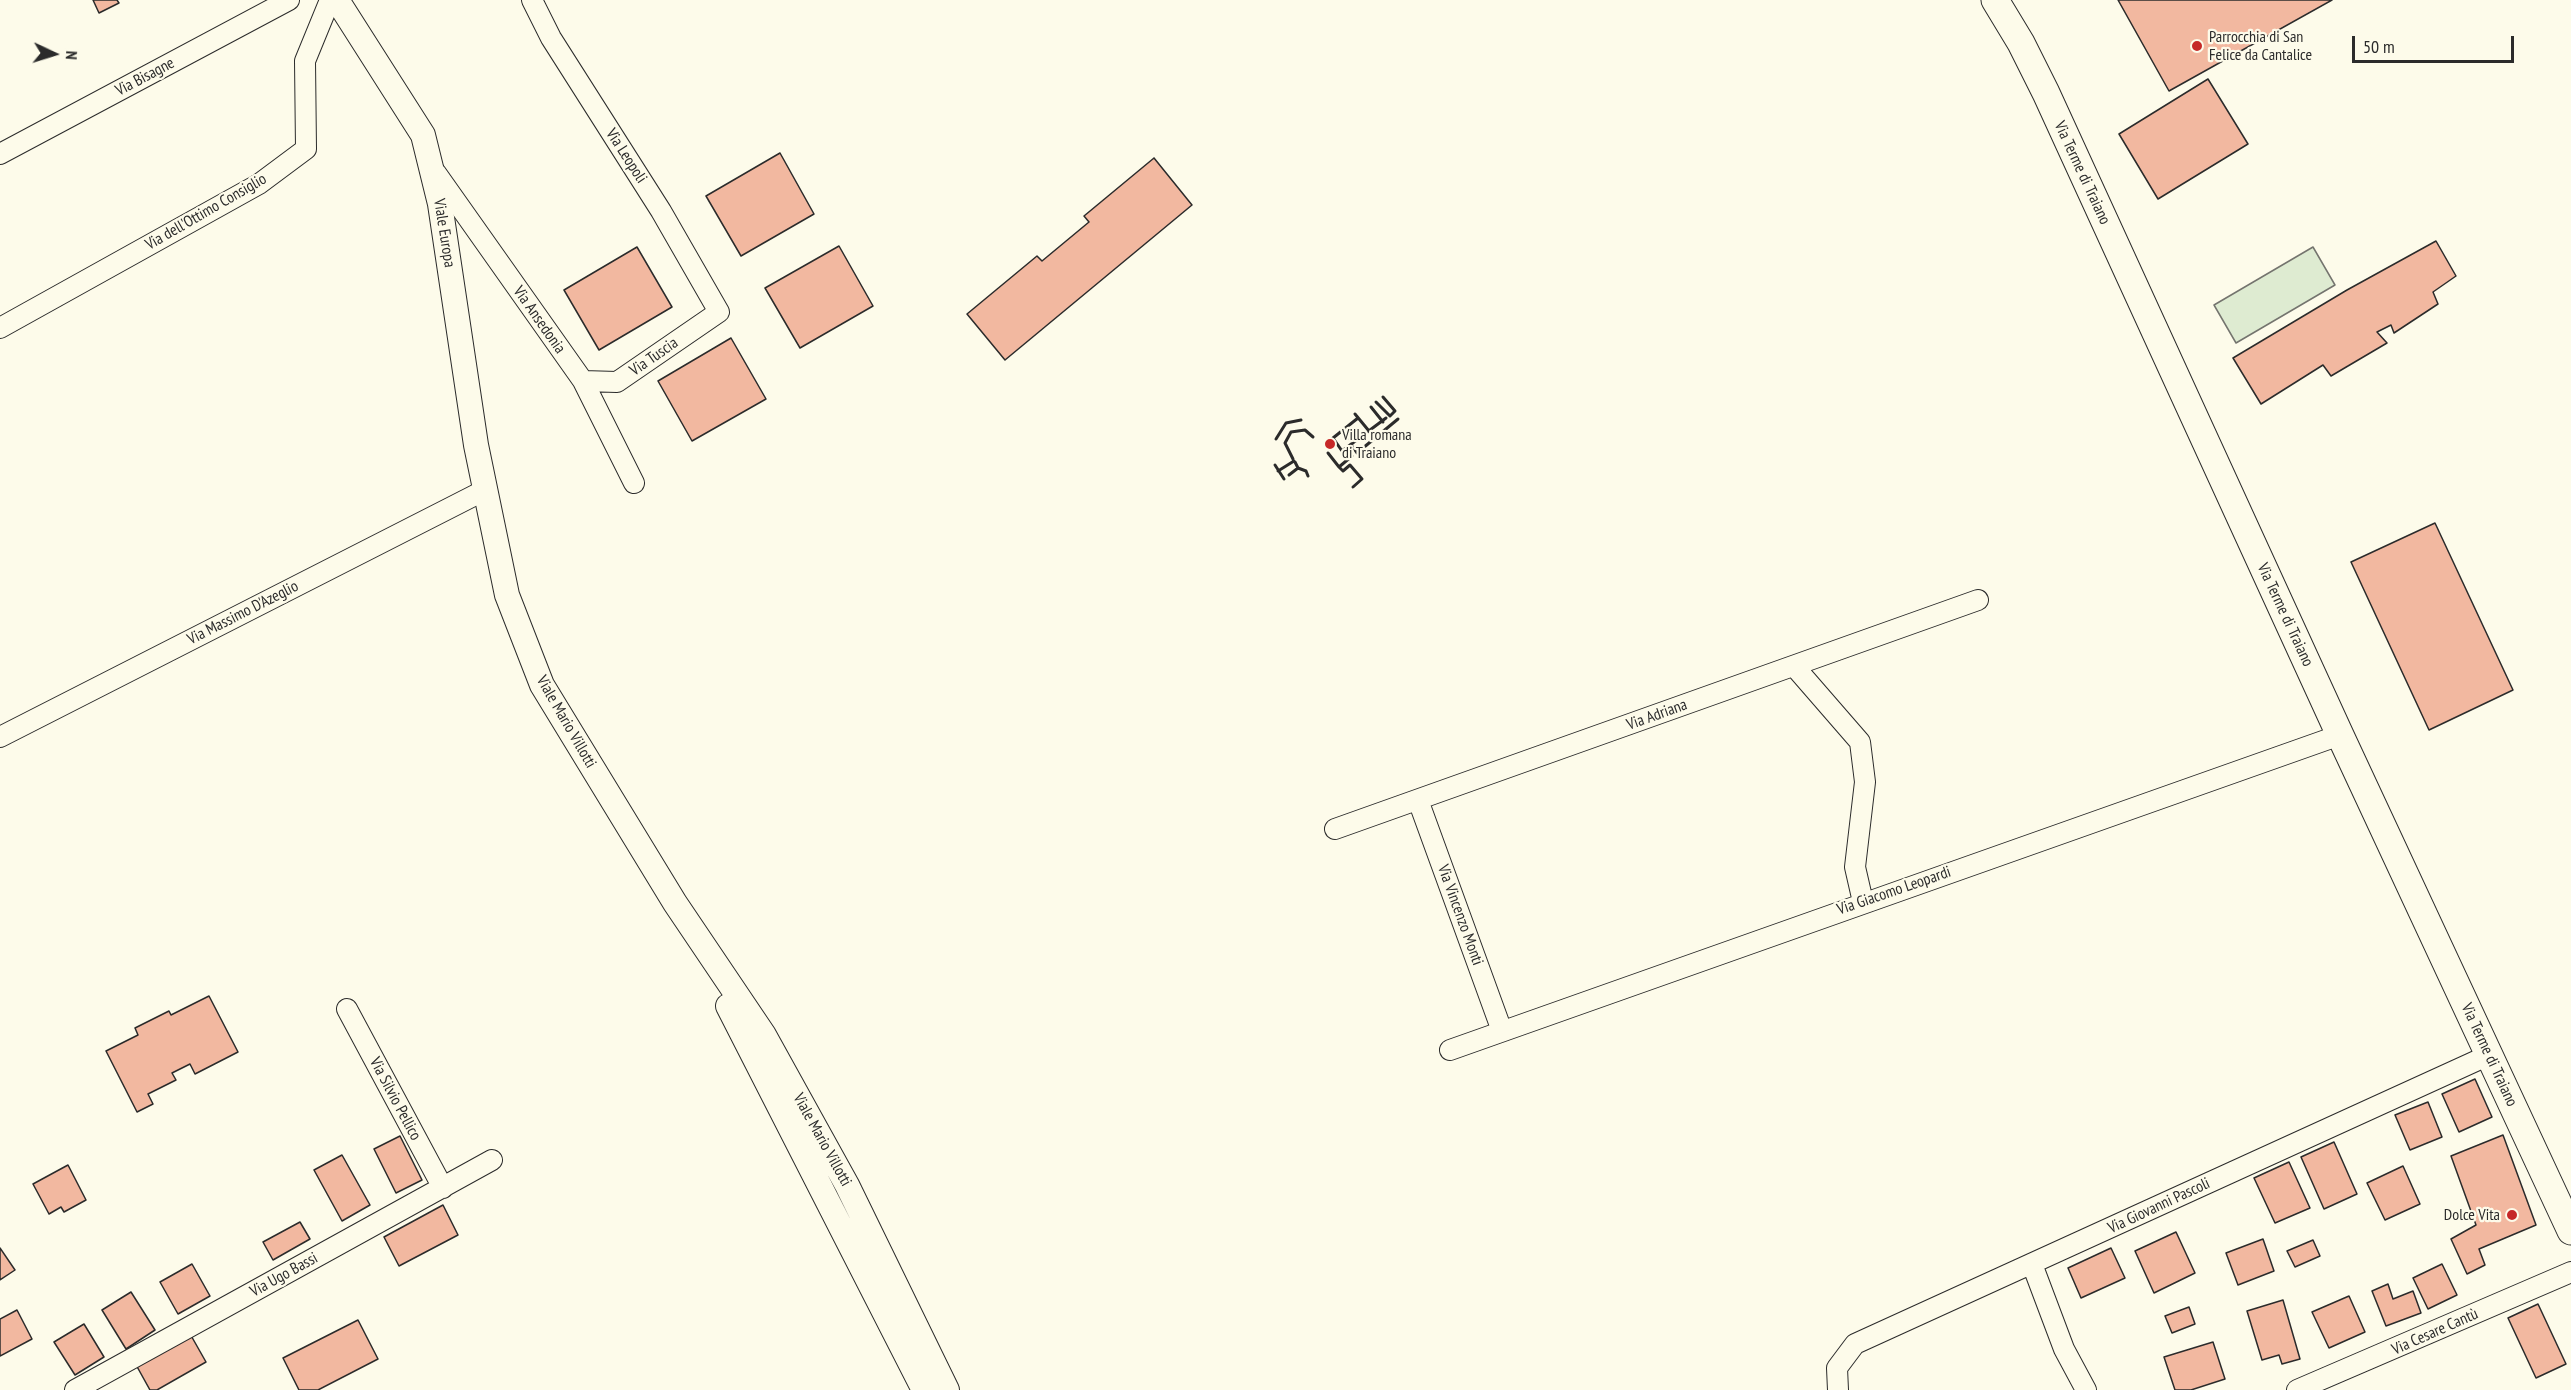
<!DOCTYPE html>
<meta charset="utf-8">
<style>
body{margin:0}
#map{position:relative;width:2571px;height:1390px;overflow:hidden;background:#fdfbea;font-family:"PT Sans Narrow",sans-serif}
canvas{display:block}
.north{position:absolute;left:24px;top:24px;width:60px;height:60px;-webkit-text-stroke:4px #fdfbea;paint-order:stroke;rotate:94deg;font-size:16px;font-weight:700;line-height:24px;text-align:center;color:#2b2b2b}
.north::after{content:'';display:block;margin:auto;width:21px;height:27px;background:#2b2b2b;clip-path:polygon(50% 0,100% 100%,50% 72%,0 100%)}
.scale{position:absolute;left:2352px;top:36px;width:162px;height:27px;box-sizing:border-box;border:3px solid #2b2b2b;border-top:0;padding-left:8px;font-size:18px;line-height:21px;white-space:nowrap;color:#2b2b2b;-webkit-text-stroke:4px #fdfbea;paint-order:stroke}
</style>
<div id="map">
<canvas width="2571" height="1390"></canvas>
<div class="north">N</div>
<div class="scale">50 m</div>
</div>
<script>
const context = document.querySelector('canvas').getContext('2d');
context.lineJoin = 'round';
function paint(path, color) {
  context.fillStyle = color;
  context.fill(path, 'evenodd');
}
function toPath(rows) {
  const path = new Path2D();
  for (const r of rows) {
    path.moveTo(r[0], r[1]);
    for (let i = 2; i < r.length; i += 2) path.lineTo(r[i], r[i + 1]);
  }
  return path;
}
function stroke(path, color, width, dash) {
  context.strokeStyle = color;
  context.lineWidth = width;
  context.lineCap = dash ? 'butt' : 'round';
  context.setLineDash(dash || []);
  context.stroke(path);
}
function label(font, color, halo, rows, align = 'center') {
  context.font = font + ' "PT Sans Narrow",sans-serif';
  context.lineWidth = 4.5;
  context.setLineDash([]);
  context.textBaseline = 'middle';
  context.strokeStyle = halo;
  context.fillStyle = color;
  for (const [text, x, y, turn = 0] of rows) {
    context.save();
    context.translate(x, y);
    context.rotate((+turn || 0) * Math.PI / 180);
    context.textAlign = isNaN(turn) ? turn : align;
    if (halo) context.strokeText(text, 0, 0);
    context.fillText(text, 0, 0);
    context.restore();
  }
}
const green = toPath([
 [2313,247,2335,285,2236,343,2214,305,2313,247]
]);
paint(green, '#deebd1');
stroke(green, '#74746e', 1.5);
const building = toPath([
 [93,0,117,0,119,3,99,13,93,0],
 [2118,0,2332,0,2169,91,2118,0],
 [2208,79,2248,144,2158,199,2119,134,2208,79],
 [780,153,814,214,741,256,706,196,780,153],
 [1154,158,1192,205,1005,360,967,314,1037,256,1042,261,1089,222,1084,216,1154,158],
 [2436,241,2456,276,2433,292,2438,304,2394,333,2391,325,2377,332,2387,343,2331,376,2323,365,2261,404,2233,358,2347,290,2436,241],
 [839,246,873,306,800,348,765,288,839,246],
 [637,247,672,307,599,350,564,290,637,247],
 [731,338,766,399,692,441,658,381,731,338],
 [2435,523,2513,690,2429,730,2351,562,2435,523],
 [209,996,238,1052,195,1074,190,1064,172,1073,176,1080,148,1094,153,1104,137,1112,106,1051,138,1035,135,1028,169,1011,171,1015,209,996],
 [2475,1079,2492,1117,2459,1132,2442,1094,2475,1079],
 [2428,1102,2442,1137,2410,1150,2395,1115,2428,1102],
 [2503,1135,2536,1225,2479,1249,2485,1265,2467,1274,2451,1239,2476,1225,2451,1156,2503,1135],
 [400,1136,422,1180,396,1193,374,1149,400,1136],
 [2334,1142,2357,1194,2324,1209,2301,1157,2334,1142],
 [342,1155,370,1205,342,1221,314,1170,342,1155],
 [2289,1162,2310,1208,2275,1223,2254,1178,2289,1162],
 [68,1165,86,1200,64,1212,61,1207,49,1214,33,1184,68,1165],
 [2403,1166,2420,1204,2385,1220,2367,1183,2403,1166],
 [443,1205,458,1235,399,1266,384,1237,443,1205],
 [300,1222,310,1239,273,1260,263,1242,300,1222],
 [2176,1232,2195,1273,2154,1293,2135,1251,2176,1232],
 [2263,1239,2274,1271,2238,1285,2226,1253,2263,1239],
 [2313,1240,2320,1256,2295,1267,2287,1251,2313,1240],
 [0,1248,15,1270,0,1280,0,1248],
 [2111,1248,2125,1278,2081,1298,2068,1268,2111,1248],
 [192,1264,210,1296,178,1314,160,1282,192,1264],
 [2442,1264,2457,1295,2428,1309,2413,1278,2442,1264],
 [2388,1284,2393,1299,2413,1291,2421,1313,2386,1326,2372,1291,2388,1284],
 [131,1292,155,1330,126,1349,102,1310,131,1292],
 [2349,1296,2365,1332,2329,1348,2312,1312,2349,1296],
 [2283,1300,2300,1359,2282,1364,2279,1355,2262,1360,2247,1311,2283,1300],
 [2538,1304,2566,1364,2536,1378,2508,1318,2538,1304],
 [2189,1307,2195,1324,2172,1333,2165,1316,2189,1307],
 [17,1310,32,1339,0,1356,0,1319,17,1310],
 [358,1320,378,1359,318,1390,299,1390,283,1358,358,1320],
 [84,1324,104,1357,75,1375,54,1342,84,1324],
 [189,1332,206,1362,157,1390,150,1390,135,1363,189,1332],
 [2213,1342,2225,1379,2191,1390,2175,1390,2164,1357,2213,1342]
]);
paint(building, '#f2b8a0');
stroke(building, '#2b2b2b', 1.5);
const minor = toPath([
 [532,0,551,38,661,211,719,312,617,382,583,381],
 [0,154,289,0],
 [436,173,583,381,634,483],
 [0,328,259,184,306,149,305,61,330,0],
 [1794,666,1860,742,1865,782,1855,867,1863,902],
 [0,737,485,490],
 [1418,800,1502,1031],
 [1335,829,1978,600],
 [347,1009,443,1188],
 [1450,1050,2340,735],
 [2032,1264,2064,1349,2086,1390],
 [75,1390,492,1160],
 [1838,1390,1837,1368,1855,1344,2489,1055],
 [2297,1390,2571,1272]
]);
const tertiary = toPath([
 [337,0,423,135,440,204,476,445,507,595,542,685,675,903,764,1035,847,1185,947,1390],
 [728,1006,924,1390]
]);
const secondary = toPath([
 [1995,0,2021,43,2046,93,2340,735,2571,1231]
]);
stroke(minor, '#2b2b2b', 22);
stroke(tertiary, '#2b2b2b', 26);
stroke(secondary, '#2b2b2b', 29);
stroke(minor, '#fdfbea', 20);
stroke(tertiary, '#fdfbea', 24);
stroke(secondary, '#fdfbea', 27);
stroke(toPath([
 [1376,402,1390,416,1395,411,1383,397],
 [1371,407,1383,422],
 [1355,414,1369,431],
 [1358,418,1333,438,1342,451,1386,418],
 [1343,430,1353,443],
 [1276,439,1286,423,1301,420],
 [1353,447,1357,453,1398,419],
 [1328,453,1339,467,1352,456,1348,451],
 [1293,459,1285,443,1291,432,1305,430,1313,437],
 [1295,462,1298,468,1306,471,1308,476],
 [1275,465,1284,479],
 [1339,467,1343,471,1350,465,1362,479,1353,487],
 [1278,471,1294,461],
 [1289,475,1298,468]
]), '#2b2b2b', 3);
for (const [x, y, r, color] of [
 [2197,46,6,"#c62828"],
 [1330,444,6,"#c62828"],
 [2512,1215,6,"#c62828"]
]) {
  const dot = new Path2D();
  dot.arc(x, y, r, 0, 2 * Math.PI);
  context.fillStyle = color;
  context.fill(dot);
  stroke(dot, '#fdfbea', 2);
}
label('16px', '#2b2b2b', '#fdfbea', [
 ["Parrocchia di San",2209,37],
 ["Felice da Cantalice",2209,55],
 ["Villa romana",1342,435],
 ["di Traiano",1342,453],
 ["Dolce Vita",2500,1215,"right"]
], 'left');
label('16px', '#2b2b2b', '#fdfbea', [
 ["Via Bisagne",145,77,-28],
 ["Via Leopoli",626,156,57],
 ["Via Terme di Traiano",2082,173,65],
 ["Via dell'Ottimo Consiglio",206,212,-30],
 ["Viale Europa",444,233,81],
 ["Via Ansedonia",539,320,55],
 ["Via Tuscia",654,357,-35],
 ["Via Massimo D'Azeglio",243,613,-27],
 ["Via Terme di Traiano",2285,615,65],
 ["Via Adriana",1657,715,-20],
 ["Viale Mario Villotti",566,722,60],
 ["Via Giacomo Leopardi",1894,891,-19],
 ["Via Vincenzo Monti",1460,915,70],
 ["Via Terme di Traiano",2489,1055,65],
 ["Via Silvio Pellico",395,1099,62],
 ["Viale Mario Villotti",822,1140,61],
 ["Via Giovanni Pascoli",2159,1206,-25],
 ["Via Ugo Bassi",284,1275,-29],
 ["Via Cesare Cantù",2435,1332,-24]
]);
</script>
